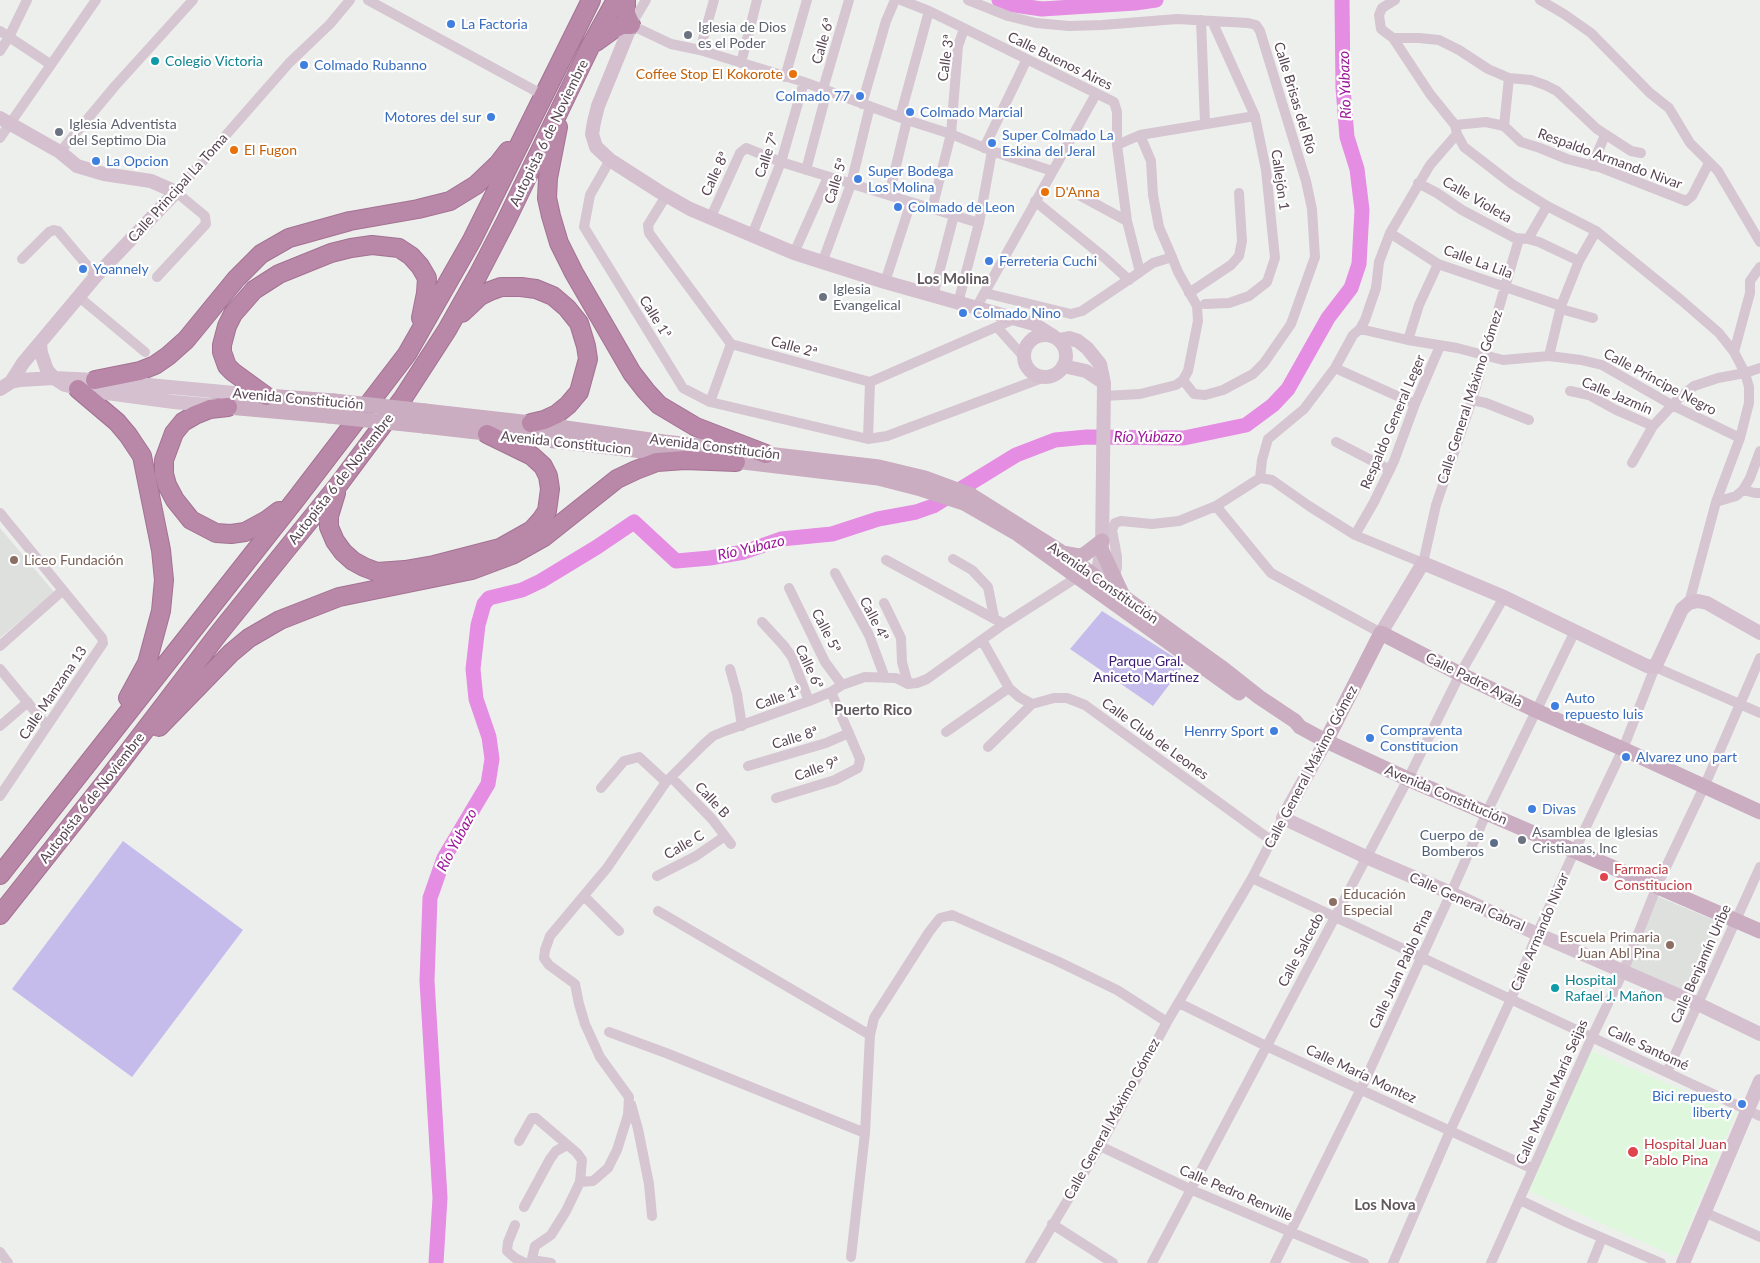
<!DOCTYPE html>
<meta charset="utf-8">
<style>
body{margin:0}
canvas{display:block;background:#edefec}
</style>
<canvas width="1760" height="1263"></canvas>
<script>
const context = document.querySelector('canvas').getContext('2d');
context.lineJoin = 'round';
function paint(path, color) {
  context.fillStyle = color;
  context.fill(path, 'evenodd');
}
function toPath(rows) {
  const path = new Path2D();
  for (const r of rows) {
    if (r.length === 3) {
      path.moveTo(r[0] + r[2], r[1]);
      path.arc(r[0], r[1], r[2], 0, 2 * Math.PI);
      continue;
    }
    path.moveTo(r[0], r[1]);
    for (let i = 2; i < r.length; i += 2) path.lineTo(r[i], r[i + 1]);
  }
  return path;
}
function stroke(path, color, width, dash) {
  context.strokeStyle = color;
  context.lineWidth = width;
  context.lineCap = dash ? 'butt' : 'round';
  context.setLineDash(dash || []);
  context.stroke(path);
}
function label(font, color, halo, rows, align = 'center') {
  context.font = font + ' Lato,sans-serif';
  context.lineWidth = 4.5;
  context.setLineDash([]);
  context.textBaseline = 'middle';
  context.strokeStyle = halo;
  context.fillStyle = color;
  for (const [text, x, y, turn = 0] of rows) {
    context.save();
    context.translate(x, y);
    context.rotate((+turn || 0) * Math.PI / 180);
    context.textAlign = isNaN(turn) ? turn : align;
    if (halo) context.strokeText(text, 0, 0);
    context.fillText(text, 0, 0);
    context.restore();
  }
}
paint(toPath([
 [0,528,54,592,0,638],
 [1652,894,1721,923,1689,997,1620,967]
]), '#dee0dd');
paint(toPath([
 [1589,1050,1736,1113,1676,1257,1529,1191]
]), '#dff8dd');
paint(toPath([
 [1102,611,1185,664,1153,706,1070,649],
 [123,841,243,930,132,1077,12,989]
]), '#c6bceb');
stroke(toPath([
 [999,0,1008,4,1042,9,1135,3,1156,0],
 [436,1263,440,1198,427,981,430,898,444,858,488,784,492,759,489,737,476,699,473,669,478,625,484,604,489,598,522,590,541,581,597,547,634,522,676,561,710,558,744,552,781,539,832,534,878,519,916,512,933,506,1016,455,1055,440,1087,437,1184,438,1246,425,1273,405,1288,389,1328,318,1351,288,1359,264,1362,210,1357,169,1347,137,1343,88,1342,0]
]), '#e58ce3', 15);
const highway = toPath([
 [596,42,614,29,622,25,631,25,626,14,626,0],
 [558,127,548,178,547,198,551,216,559,243,574,273,632,373,646,391,659,405,696,427,766,454],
 [462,313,480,296,490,291,501,287,521,287,536,289,553,296,567,308,579,323,586,346,588,359,579,392,568,405,557,414,544,420,531,423],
 [95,380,140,371,155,365,168,356,186,340,236,279,261,254,289,238,350,221,418,209,450,201,476,185,498,164,508,151],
 [78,389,117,422,128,435,142,456,161,550,164,580,161,611,147,663,128,698],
 [266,396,233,372,227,366,222,352,222,345,227,326,233,314,254,290,279,274,331,253,351,248,372,245,399,248,411,256,420,266,427,278,426,293,421,318],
 [228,407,210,409,195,415,183,422,174,433,164,460,164,474,167,485,175,500,191,520,216,533,231,534,245,532,267,520,279,511],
 [336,493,329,516,329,527,335,541,343,552,353,561,364,567,377,572,405,570,434,565,500,548,532,530,541,520,547,511,550,489,548,476,543,466,532,456,487,434],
 [159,727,231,653,249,638,280,620,339,597,472,570,512,555,544,537,617,479,636,470,657,462,685,460,736,462],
 [0,875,296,499,407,354,472,240,591,0],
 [0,915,103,785,219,633,339,484,403,398,447,330,478,275,506,221,591,45,616,0]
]);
stroke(highway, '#a47293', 20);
stroke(toPath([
 [368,0,543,95],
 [646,0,631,25,671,44,700,50,804,82,907,120,951,134,992,151,1052,171],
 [901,0,929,11,1114,102,1117,112,1117,145,1127,221,1140,272,1082,311,1071,314,985,293],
 [968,0,1008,16,1036,23,1069,26,1102,25,1177,19,1248,23,1256,25,1260,31,1306,181,1312,209,1315,257,1291,324,1264,363,1253,374,1223,390,1205,395,1194,394,1183,380],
 [1395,0,1382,8,1379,15,1381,29,1393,38,1430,94,1455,125,1457,134,1464,147,1512,184,1547,206,1596,231,1681,300,1719,333,1734,352,1745,373,1749,387,1749,403,1740,438,1716,502,1689,603],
 [1540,0,1564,14,1591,33,1650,93,1669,108,1690,143,1718,171,1760,242],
 [1201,20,1205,123],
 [0,31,50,64],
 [1393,38,1419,38,1439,40,1459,50,1488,69,1509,78,1531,80,1545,85,1557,91,1597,129,1631,151,1641,153],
 [700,50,714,0],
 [0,51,9,37,27,0],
 [741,63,757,0],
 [785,77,807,0],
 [823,89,849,0],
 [862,104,886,21,895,0],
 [900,117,929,11],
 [1455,125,1486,122,1504,126,1521,142,1540,148,1567,159,1602,168,1686,201,1692,196,1709,163],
 [1504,126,1509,78],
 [1140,135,1151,161,1153,195,1159,227,1172,257],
 [0,138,96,0],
 [1117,145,1140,135,1255,116],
 [984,148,1027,59],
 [60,152,115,86,193,0],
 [610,160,590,195,584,227,683,388,710,402,868,439,887,436,1045,377],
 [1592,166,1605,135],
 [806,170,827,91],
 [1418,183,1437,193,1462,210,1515,238,1528,239,1539,242,1579,261],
 [889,195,907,120],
 [1079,195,1127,221],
 [666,196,648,225,649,233,731,344,870,382,1017,318],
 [1035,201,1105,258,1129,280],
 [932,209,951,134,958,46,964,29],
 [710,219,740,153,746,148,781,162,979,223],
 [1390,233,1438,264,1561,306],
 [752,235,781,162,804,82],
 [1528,239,1547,206],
 [794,253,828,177],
 [22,259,49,232,54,230,58,231,96,276],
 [822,263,851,184,870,106],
 [157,277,206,224,205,216,176,192,290,62,330,24,350,0],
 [885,282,911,202],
 [1189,293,1231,265,1239,256,1242,241,1239,193],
 [933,296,954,215],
 [79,297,145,352],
 [958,303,979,223,992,151],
 [1205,304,1229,303,1249,296,1267,282,1275,258,1266,170,1255,116,1212,21],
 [976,308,1096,94],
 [1561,309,1593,318],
 [997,327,1023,356],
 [1360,329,1408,340,1457,348,1503,360,1549,356,1581,360,1602,365,1672,405,1740,438],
 [1408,340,1419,305,1438,264],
 [1734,352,1750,293,1750,281,1760,267],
 [1549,356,1561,306,1579,261,1596,231],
 [1335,368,1415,404],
 [1570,391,1589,395,1616,410,1653,426],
 [1104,396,1140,394,1176,385,1183,380,1188,371,1198,321,1197,306,1178,272,1172,257,1153,263,1140,272],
 [1472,400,1486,403,1529,420],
 [710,402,731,344],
 [868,439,870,382],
 [1336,442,1390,470],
 [1632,463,1653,426,1679,398,1694,386,1718,378,1745,373,1760,368],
 [1260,478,1262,460,1268,439,1304,409,1335,368,1353,335,1360,329,1365,320,1376,288,1379,262,1390,233,1430,165,1457,134],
 [1743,490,1755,493,1760,493],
 [1716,502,1736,496,1743,490,1750,478,1760,451],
 [1216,506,1271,573,1381,633],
 [0,513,102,638,103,643,0,796],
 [1355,535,1374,502,1394,461,1415,404,1440,346],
 [953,559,972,570,988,587,994,617],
 [886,560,1004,624],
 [835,573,869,635,885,678],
 [1115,577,1117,568,1117,557,1112,530,1115,523,1121,521,1152,524,1179,521,1216,506,1260,478,1272,480,1309,506,1355,535,1423,563,1436,505,1472,400,1519,239],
 [789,588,825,662,842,685],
 [884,603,901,638,902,662,908,684],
 [762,622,784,646,792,657,809,701],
 [982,640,1009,688,1019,697,1032,704,1054,698,1067,698,1085,705,1272,841],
 [0,646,62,591],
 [0,669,47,726],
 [730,669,737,694,742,726],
 [0,726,28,702],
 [946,732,1009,688],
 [988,747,1032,704],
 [748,766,826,743,849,733],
 [671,777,712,819,731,844],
 [601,788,624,761,639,757,666,782],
 [776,798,835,780,858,768,860,759,831,692],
 [657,876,696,856,725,836],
 [1252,878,1760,1116],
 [584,896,619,931],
 [658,911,870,1035],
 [1179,1003,1266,1046,1533,1169],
 [609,1032,666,1053,865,1133],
 [1667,1072,1760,867],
 [631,1104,638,1129,649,1184,652,1216],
 [519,1141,532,1118,536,1118,577,1153,582,1160,580,1182,566,1211,551,1235,535,1246,531,1263],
 [1100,1146,1192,1190,1364,1263],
 [580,1182,593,1181,608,1168,617,1150,628,1115,629,1097,600,1057,585,1024,579,1004,575,984,549,965,544,958,545,950,550,936,607,868,666,782,703,745,713,736,725,731,809,701,831,692,842,685,865,677,896,678,908,684,917,683,927,679,1004,624,1076,578],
 [1520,1200,1568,1223,1661,1263],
 [524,1207,550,1159,556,1151,567,1145],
 [1704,1212,1760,1237],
 [1052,1224,1113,1263],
 [515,1225,508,1242,507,1251,515,1258,525,1263],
 [0,1252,8,1263],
 [851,1257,865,1133,870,1035,874,1018,929,932,940,918,952,915,1057,961,1117,990,1167,1022],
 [532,1260,551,1263],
 [1030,1263,1100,1146,1167,1022,1252,878,1283,818],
 [1152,1263,1408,779,1460,674,1504,597],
 [1275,1263,1361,1089,1451,893,1487,812,1575,631],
 [1393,1263,1450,1131,1511,999,1537,934,1575,850,1623,749,1655,667,1760,713],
 [1491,1263,1592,1037,1623,972,1657,886,1704,787,1760,658],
 [1592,1263,1602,1238]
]), '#d6c6d2', 10);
stroke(toPath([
 [631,25,598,106,594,122,592,134,596,147,610,160,660,192,690,209,794,253,885,282,1034,324,1053,336],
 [0,118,60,152,77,166,104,174,151,181,176,192,96,276,23,363,11,382],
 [1045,356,21],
 [1060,340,1069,338,1078,341,1087,348,1100,364,1104,383,1102,551,1098,570,1089,584],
 [40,344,41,353,47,370,54,378,65,385,92,391,174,402,217,406],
 [1063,366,1086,371,1104,383],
 [0,389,11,382,20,380,54,378,95,380,266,396],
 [1381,633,1423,563,1504,597,1647,666,1655,667,1682,609,1689,603,1698,601,1707,603,1760,633],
 [1326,741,1283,818,1366,857,1451,893,1537,934,1698,1004,1760,1034],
 [1683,1263,1760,1081]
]), '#d4c0ce', 14);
stroke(toPath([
 [266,396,334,401],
 [228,407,329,416],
 [425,411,531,423,664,442,879,467,925,478,971,495,1063,553,1221,667,1259,697,1295,721,1300,727,1326,741,1408,779,1760,931],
 [424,426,678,455],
 [726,460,878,478,921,489,964,503,1016,533,1239,693],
 [1102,551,1123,596],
 [1064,553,1080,556,1085,554,1102,541],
 [1326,741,1381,633,1460,674,1537,711,1623,749,1760,812]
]), '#caadc1', 15);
stroke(highway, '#b987a8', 18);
stroke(toPath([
 [334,401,425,411],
 [329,416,424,426]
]), '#caadc1', 15);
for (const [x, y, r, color] of [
 [451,24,5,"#3f7fe0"],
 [688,35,5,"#6b7280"],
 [155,61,5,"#0f9aa8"],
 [304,65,5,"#3f7fe0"],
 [793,74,5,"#e8710a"],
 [860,96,5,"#3f7fe0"],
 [910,112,5,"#3f7fe0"],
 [491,117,5,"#3f7fe0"],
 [59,132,5,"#6b7280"],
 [992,143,5,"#3f7fe0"],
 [234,150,5,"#e8710a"],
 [96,161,5,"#3f7fe0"],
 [858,179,5,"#3f7fe0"],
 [1045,192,5,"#e8710a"],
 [898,207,5,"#3f7fe0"],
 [989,261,5,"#3f7fe0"],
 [83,269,5,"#3f7fe0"],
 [823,297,5,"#6b7280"],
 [963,313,5,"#3f7fe0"],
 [14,560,5,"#8d6e63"],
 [1555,706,5,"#3f7fe0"],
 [1274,731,5,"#3f7fe0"],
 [1370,738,5,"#3f7fe0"],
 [1626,757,5,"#3f7fe0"],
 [1532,809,5,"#3f7fe0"],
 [1522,840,5,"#6b7280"],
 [1494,843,5,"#5c6f8a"],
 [1604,877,5,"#e0444e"],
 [1333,902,5,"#8d6e63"],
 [1670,945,5,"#8d6e63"],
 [1555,988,5,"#0f9aa8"],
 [1742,1104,5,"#3f7fe0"],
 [1633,1152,6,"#e0444e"]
]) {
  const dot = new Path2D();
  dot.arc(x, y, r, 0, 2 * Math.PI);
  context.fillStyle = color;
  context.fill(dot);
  stroke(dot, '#fff', 2);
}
label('14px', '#366cbe', '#fff', [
 ["La Factoria",461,24],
 ["Colmado Rubanno",314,65],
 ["Colmado 77",850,96,"right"],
 ["Colmado Marcial",920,112],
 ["Motores del sur",481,117,"right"],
 ["Super Colmado La",1002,135],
 ["Eskina del Jeral",1002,151],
 ["La Opcion",106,161],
 ["Super Bodega",868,171],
 ["Los Molina",868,187],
 ["Colmado de Leon",908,207],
 ["Ferreteria Cuchi",999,261],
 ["Yoannely",93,269],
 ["Colmado Nino",973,313],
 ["Auto",1565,698],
 ["repuesto luis",1565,714],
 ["Compraventa",1380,730],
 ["Constitucion",1380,746],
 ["Henrry Sport",1264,731,"right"],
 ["Alvarez uno part",1636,757],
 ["Divas",1542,809],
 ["Bici repuesto",1732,1096,"right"],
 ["liberty",1732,1112,"right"]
], 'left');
label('14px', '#5b616d', '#fff', [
 ["Iglesia de Dios",698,27],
 ["es el Poder",698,43],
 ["Iglesia Adventista",69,124],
 ["del Septimo Dia",69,140],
 ["Iglesia",833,289],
 ["Evangelical",833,305],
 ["Asamblea de Iglesias",1532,832],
 ["Cristianas, Inc",1532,848]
], 'left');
label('14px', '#584653', '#fff', [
 ["Calle 6ª",823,41,-74],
 ["Calle 3ª",946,58,-82],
 ["Calle Buenos Aires",1060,61,26],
 ["Calle Brisas del Río",1295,98,73],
 ["Autopista 6 de Noviembre",549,133,-64],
 ["Calle 7ª",767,155,-71],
 ["Respaldo Armando Nivar",1610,159,20],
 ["Calle 8ª",715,174,-65],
 ["Callejón 1",1280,180,82],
 ["Calle 5ª",836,181,-73],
 ["Calle Principal La Toma",178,188,-48],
 ["Calle Violeta",1477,200,30],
 ["Calle La Lila",1478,262,20],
 ["Calle 1ª",655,317,58],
 ["Calle 2ª",794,347,15],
 ["Calle Príncipe Negro",1660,382,28],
 ["Calle Jazmín",1617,396,23],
 ["Calle General Máximo Gómez",1470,397,-72],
 ["Avenida Constitución",298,399,5],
 ["Respaldo General Leger",1393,422,-67],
 ["Avenida Constitucion",566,443,6],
 ["Avenida Constitución",715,447,7],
 ["Autopista 6 de Noviembre",341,479,-52],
 ["Avenida Constitución",1103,583,35],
 ["Calle 4ª",874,619,63],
 ["Calle 5ª",826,631,63],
 ["Calle 6ª",809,667,65],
 ["Calle Padre Ayala",1474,680,26],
 ["Calle Manzana 13",53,693,-56],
 ["Calle 1ª",778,698,-20],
 ["Calle 8ª",795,738,-17],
 ["Calle Club de Leones",1155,739,36],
 ["Calle General Máximo Gómez",1311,767,-62],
 ["Calle 9ª",817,769,-20],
 ["Avenida Constitución",1446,795,23],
 ["Autopista 6 de Noviembre",92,798,-52],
 ["Calle B",712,800,47],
 ["Calle C",684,845,-30],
 ["Calle General Cabral",1467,902,24],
 ["Calle Armando Nivar",1540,932,-67],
 ["Calle Salcedo",1301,950,-62],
 ["Calle Benjamín Uribe",1701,964,-66],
 ["Calle Juan Pablo Pina",1401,969,-65],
 ["Calle Santomé",1648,1048,25],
 ["Calle María Montez",1361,1074,25],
 ["Calle Manuel María Seijas",1552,1092,-66],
 ["Calle General Máximo Gómez",1112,1119,-61],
 ["Calle Pedro Renville",1236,1193,23]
]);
label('14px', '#0d838f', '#fff', [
 ["Colegio Victoria",165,61],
 ["Hospital",1565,980],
 ["Rafael J. Mañon",1565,996]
], 'left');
label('14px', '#c56008', '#fff', [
 ["Coffee Stop El Kokorote",783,74,"right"],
 ["El Fugon",244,150],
 ["D'Anna",1055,192]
], 'left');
label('14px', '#785e54', '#fff', [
 ["Liceo Fundación",24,560],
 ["Educación",1343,894],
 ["Especial",1343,910],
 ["Escuela Primaria",1660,937,"right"],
 ["Juan Abl Pina",1660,953,"right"]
], 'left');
label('14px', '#381c74', '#fff', [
 ["Parque Gral.",1146,661],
 ["Aniceto Martínez",1146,677]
]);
label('14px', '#4e5e75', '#fff', [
 ["Cuerpo de",1484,835],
 ["Bomberos",1484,851]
], 'right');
label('14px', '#be3a42', '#fff', [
 ["Farmacia",1614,869],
 ["Constitucion",1614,885],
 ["Hospital Juan",1644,1144],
 ["Pablo Pina",1644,1160]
], 'left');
label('italic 15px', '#9c1599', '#fff', [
 ["Río Yubazo",1345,85,-92],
 ["Río Yubazo",1148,437],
 ["Río Yubazo",751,548,-13],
 ["Río Yubazo",457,840,-62]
]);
label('bold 15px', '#61595e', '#fff', [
 ["Los Molina",953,279],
 ["Puerto Rico",873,710],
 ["Los Nova",1385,1205]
]);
</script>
